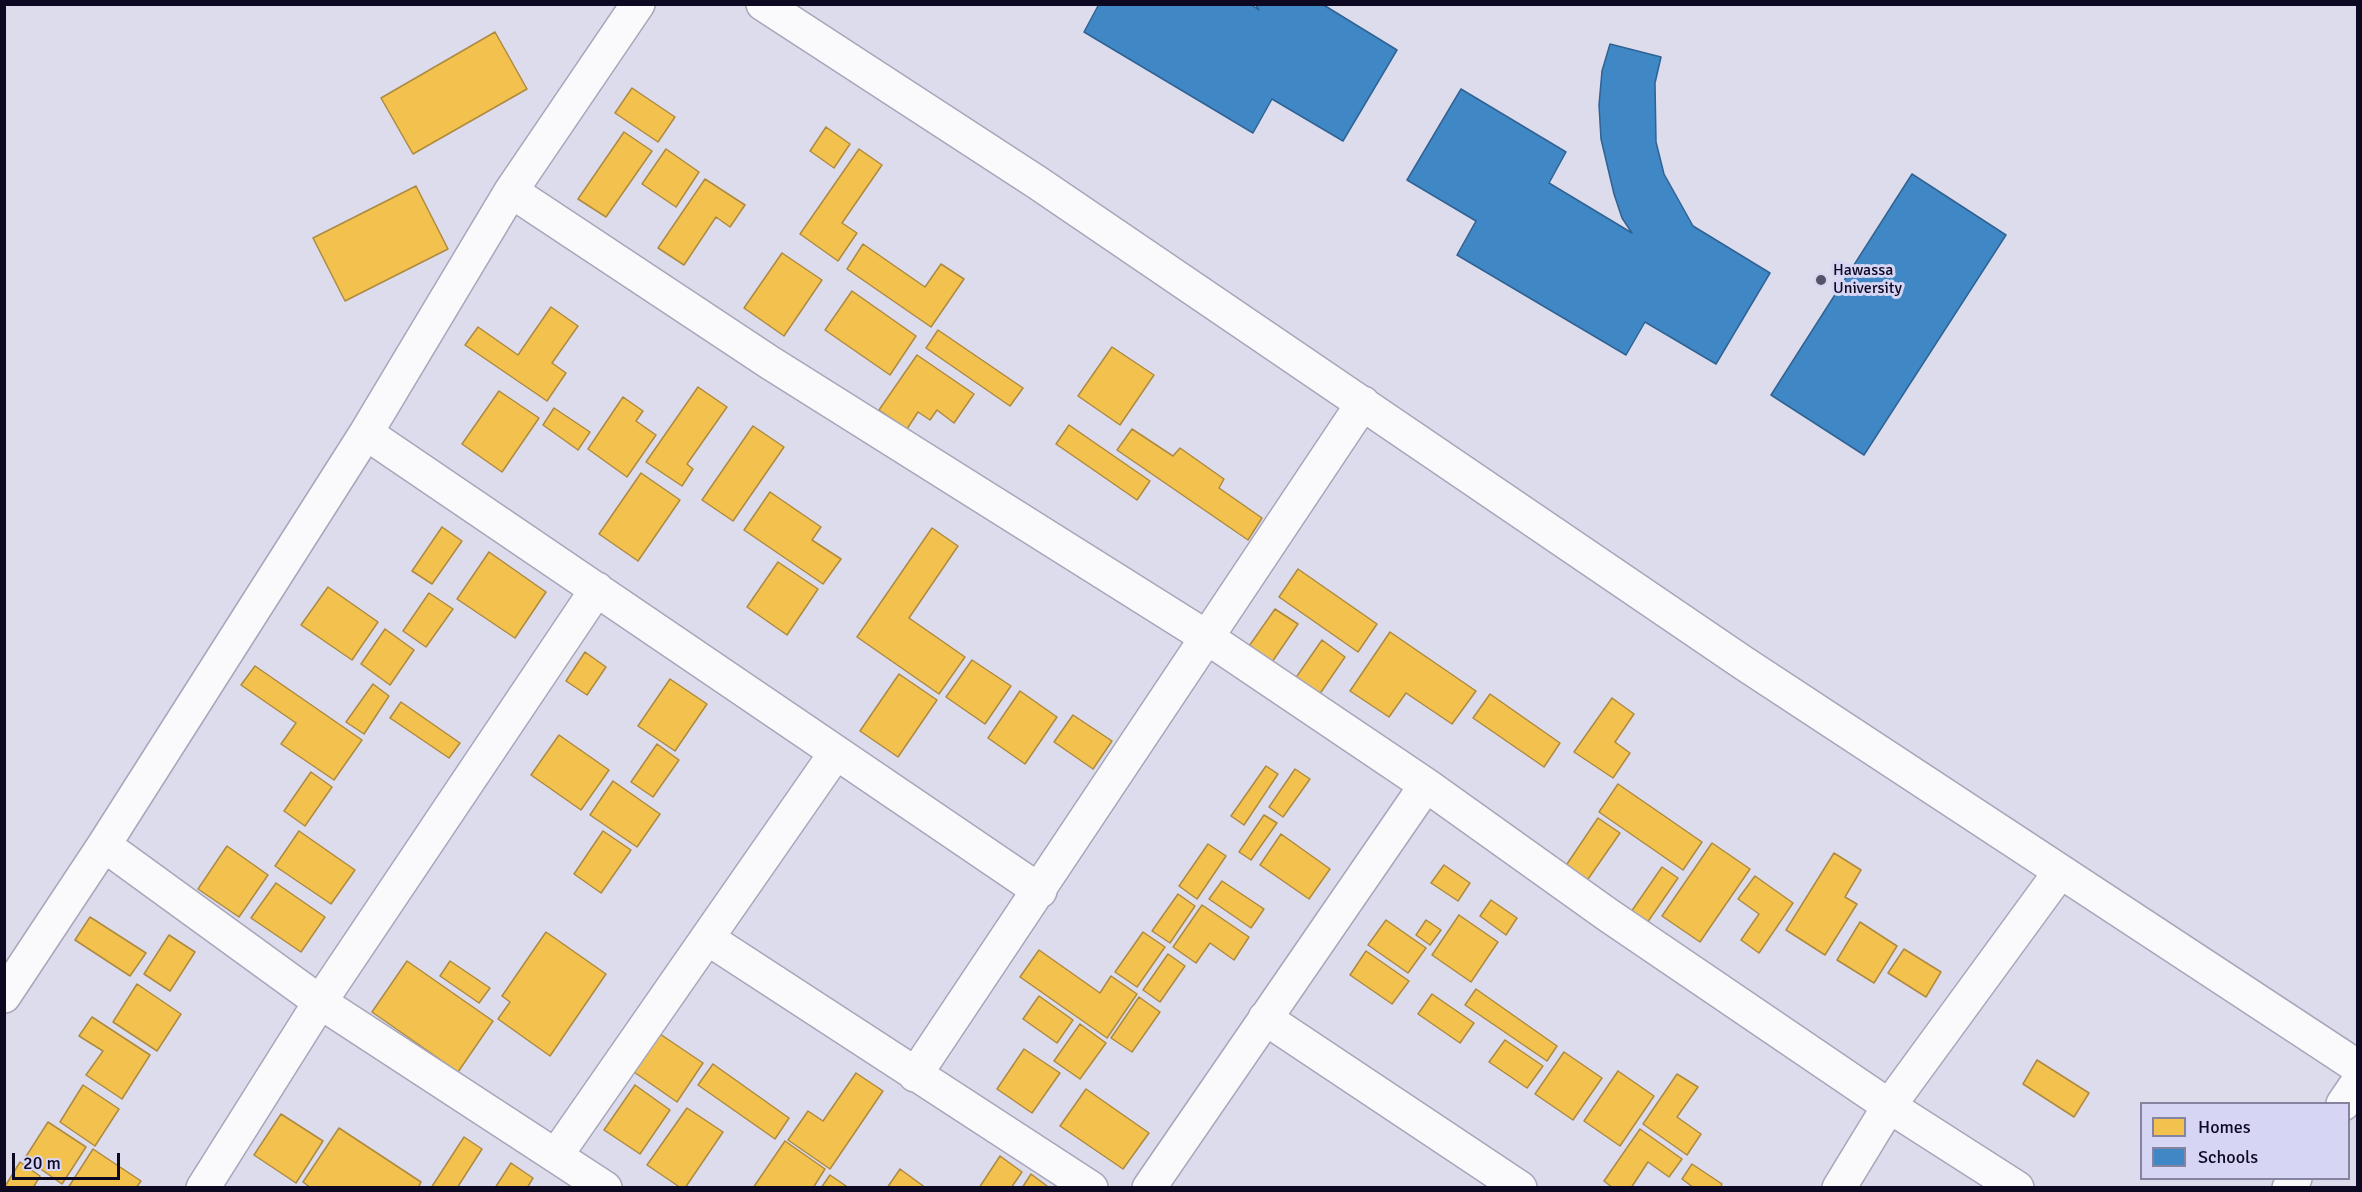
<!DOCTYPE html>
<style>
body{margin:0}
#map{position:relative;width:2362px;height:1192px;overflow:hidden;background:#dcdcec;font-family:Signika,sans-serif}
canvas{display:block}
.frame{position:absolute;inset:0;border:6px solid #0e0923;pointer-events:none}
.legend{position:absolute;left:2140px;top:1102px;width:210px;height:78px;box-sizing:border-box;background:#d6d5f3;border:2px solid #8683a0;margin:0;padding:8px 10px;list-style:none;font-size:18px;color:#0e0923}
.legend li{display:flex;align-items:center;gap:12px;height:30px}
.legend b{width:30px;border:2px solid #8683a0}
.scale{position:absolute;left:12px;top:1153px;width:108px;height:27px;box-sizing:border-box;border:3px solid #0e0923;border-top:0;padding-left:8px;font-size:18px;line-height:21px;white-space:nowrap;color:#0e0923;-webkit-text-stroke:4px #d6d5f3;paint-order:stroke}
</style>
<div id="map">
<canvas width="2362" height="1192"></canvas>
<div class="frame"></div>
<ul class="legend">
<li><b style="height:16px;background:#f2c14e"></b>Homes</li>
<li><b style="height:16px;background:#3f88c5"></b>Schools</li>
</ul>
<div class="scale">20 m</div>
</div>
<script>
const context = document.querySelector('canvas').getContext('2d');
context.lineJoin = 'round';
function paint(path, color) {
  context.fillStyle = color;
  context.fill(path, 'evenodd');
}
function toPath(rows) {
  const path = new Path2D();
  for (const r of rows) {
    path.moveTo(r[0], r[1]);
    for (let i = 2; i < r.length; i += 2) path.lineTo(r[i], r[i + 1]);
  }
  return path;
}
function stroke(path, color, width, dash) {
  context.strokeStyle = color;
  context.lineWidth = width;
  context.lineCap = dash ? 'butt' : 'round';
  context.setLineDash(dash || []);
  context.stroke(path);
}
function label(font, color, halo, rows, align = 'center') {
  context.font = font + ' Signika,sans-serif';
  context.lineWidth = 6;
  context.setLineDash([]);
  context.textBaseline = 'middle';
  context.strokeStyle = halo;
  context.fillStyle = color;
  for (const [text, x, y, turn = 0] of rows) {
    context.save();
    context.translate(x, y);
    context.rotate((+turn || 0) * Math.PI / 180);
    context.textAlign = isNaN(turn) ? turn : align;
    if (halo) context.strokeText(text, 0, 0);
    context.fillText(text, 0, 0);
    context.restore();
  }
}
const homes = toPath([
 [495,32,527,89,413,154,381,98,495,32],
 [632,88,675,117,658,142,615,113,632,88],
 [826,127,850,144,834,168,810,151,826,127],
 [624,132,652,151,606,217,578,199,624,132],
 [666,149,699,172,676,207,642,184,666,149],
 [859,149,882,165,842,223,857,233,838,261,800,234,859,149],
 [705,179,745,205,730,227,716,217,684,265,658,248,705,179],
 [416,186,448,249,345,301,313,238,416,186],
 [863,244,925,287,941,264,964,279,931,327,847,269,863,244],
 [782,253,822,280,784,336,744,308,782,253],
 [852,291,916,336,890,375,825,330,852,291],
 [551,307,578,326,552,363,566,373,547,401,465,345,478,327,518,355,551,307],
 [938,330,1023,388,1010,406,926,348,938,330],
 [1112,347,1154,375,1120,425,1078,396,1112,347],
 [917,355,974,394,954,423,937,410,930,420,918,412,907,429,879,410,917,355],
 [698,387,727,407,687,464,693,469,682,486,646,462,698,387],
 [499,391,539,418,502,472,462,444,499,391],
 [623,397,643,411,636,421,656,435,627,477,588,449,623,397],
 [554,408,590,432,578,450,543,425,554,408],
 [1069,425,1150,481,1137,500,1056,444,1069,425],
 [753,426,784,447,733,521,702,500,753,426],
 [1132,429,1173,456,1180,448,1224,479,1219,488,1262,518,1248,540,1117,450,1132,429],
 [641,473,680,500,638,561,599,534,641,473],
 [770,492,821,527,812,540,841,559,823,584,744,530,770,492],
 [442,527,462,541,432,584,412,571,442,527],
 [932,528,958,546,909,618,965,657,939,694,857,637,932,528],
 [489,552,546,592,515,638,457,599,489,552],
 [778,562,818,589,787,635,747,607,778,562],
 [1298,569,1377,624,1358,652,1279,597,1298,569],
 [328,587,378,622,352,660,301,625,328,587],
 [429,593,453,609,426,647,403,631,429,593],
 [1275,609,1298,624,1270,665,1247,649,1275,609],
 [385,629,414,650,390,685,361,664,385,629],
 [1390,632,1476,691,1452,724,1406,693,1389,717,1350,691,1390,632],
 [1322,640,1345,657,1319,695,1295,679,1322,640],
 [585,652,606,667,587,695,566,681,585,652],
 [972,660,1011,686,985,724,946,697,972,660],
 [255,666,362,740,334,780,281,744,296,723,241,685,255,666],
 [899,674,937,700,898,757,860,731,899,674],
 [670,679,707,704,675,751,638,726,670,679],
 [373,684,389,696,364,734,346,722,373,684],
 [1020,691,1057,717,1025,764,988,738,1020,691],
 [1490,694,1560,743,1544,767,1473,718,1490,694],
 [1612,698,1634,714,1615,742,1630,753,1613,778,1574,752,1612,698],
 [401,702,460,743,449,758,390,718,401,702],
 [1073,715,1112,741,1093,769,1054,742,1073,715],
 [559,735,609,770,581,810,531,775,559,735],
 [657,744,679,760,653,797,631,782,657,744],
 [1266,766,1278,774,1244,825,1231,816,1266,766],
 [1295,769,1310,779,1283,817,1269,807,1295,769],
 [311,772,332,787,305,826,284,811,311,772],
 [613,781,660,814,637,847,590,815,613,781],
 [1618,784,1702,842,1683,870,1599,812,1618,784],
 [1264,815,1277,823,1251,860,1239,852,1264,815],
 [1598,818,1620,833,1586,882,1565,867,1598,818],
 [299,831,355,870,331,904,275,866,299,831],
 [603,831,631,850,601,893,574,874,603,831],
 [1281,834,1330,869,1309,899,1260,865,1281,834],
 [1712,843,1750,869,1700,942,1662,916,1712,843],
 [1208,844,1226,856,1197,899,1179,886,1208,844],
 [227,846,268,875,239,917,198,889,227,846],
 [1834,853,1861,870,1845,897,1857,904,1825,955,1786,930,1834,853],
 [1444,865,1470,883,1458,901,1431,883,1444,865],
 [1662,867,1678,878,1647,923,1631,912,1662,867],
 [1755,876,1793,903,1759,953,1741,940,1759,914,1738,899,1755,876],
 [1222,881,1264,909,1251,928,1209,899,1222,881],
 [276,883,325,917,301,952,251,918,276,883],
 [1178,894,1195,906,1170,943,1152,931,1178,894],
 [1491,900,1517,918,1506,935,1480,916,1491,900],
 [1202,905,1249,937,1234,960,1210,943,1196,963,1173,947,1202,905],
 [1459,915,1498,942,1471,982,1432,955,1459,915],
 [90,917,146,953,130,976,75,940,90,917],
 [1386,920,1426,948,1408,973,1368,945,1386,920],
 [1426,920,1441,930,1430,945,1416,935,1426,920],
 [1860,922,1897,946,1874,983,1837,960,1860,922],
 [546,932,606,974,550,1056,498,1019,510,1002,502,996,546,932],
 [1143,932,1165,947,1137,987,1115,972,1143,932],
 [169,935,195,952,170,991,144,974,169,935],
 [1904,949,1941,972,1926,997,1888,973,1904,949],
 [1039,950,1100,993,1111,976,1137,994,1107,1038,1020,977,1039,950],
 [1366,951,1409,981,1392,1004,1350,975,1366,951],
 [1168,954,1185,966,1160,1002,1143,990,1168,954],
 [407,961,493,1021,458,1072,372,1012,407,961],
 [450,961,490,988,479,1003,440,976,450,961],
 [137,984,181,1014,157,1051,113,1022,137,984],
 [1476,989,1557,1046,1547,1061,1465,1005,1476,989],
 [1432,994,1474,1023,1460,1043,1418,1014,1432,994],
 [1039,996,1073,1020,1057,1043,1023,1019,1039,996],
 [1139,997,1160,1012,1132,1052,1111,1038,1139,997],
 [92,1017,150,1055,122,1099,86,1075,103,1051,79,1036,92,1017],
 [1080,1024,1106,1043,1080,1079,1054,1061,1080,1024],
 [660,1034,703,1063,677,1102,634,1072,660,1034],
 [1505,1040,1543,1066,1527,1088,1489,1062,1505,1040],
 [1024,1049,1060,1073,1032,1113,997,1089,1024,1049],
 [1564,1052,1602,1078,1573,1120,1535,1094,1564,1052],
 [2037,1060,2089,1093,2074,1117,2023,1084,2037,1060],
 [713,1064,789,1118,775,1139,698,1085,713,1064],
 [1618,1071,1654,1096,1620,1146,1584,1121,1618,1071],
 [856,1073,883,1091,830,1169,788,1140,808,1111,823,1121,856,1073],
 [1677,1074,1698,1087,1677,1117,1701,1134,1687,1155,1643,1124,1677,1074],
 [83,1085,119,1109,95,1146,60,1122,83,1085],
 [635,1085,670,1110,640,1154,604,1130,635,1085],
 [1086,1089,1149,1133,1123,1169,1060,1126,1086,1089],
 [687,1108,723,1132,685,1188,681,1188,647,1165,687,1108],
 [281,1114,323,1141,296,1183,254,1155,281,1114],
 [48,1122,86,1147,62,1184,25,1158,48,1122],
 [339,1128,421,1182,418,1188,311,1188,303,1182,339,1128],
 [1640,1129,1682,1159,1669,1177,1648,1162,1631,1188,1613,1188,1604,1181,1640,1129],
 [464,1137,482,1149,457,1188,431,1188,464,1137],
 [785,1141,825,1169,813,1188,753,1188,785,1141],
 [93,1149,141,1181,136,1188,68,1188,93,1149],
 [1000,1156,1022,1172,1011,1188,979,1188,1000,1156],
 [20,1162,40,1176,33,1188,4,1188,20,1162],
 [511,1163,533,1178,527,1188,495,1188,511,1163],
 [1692,1164,1722,1184,1720,1188,1694,1188,1682,1179,1692,1164],
 [900,1169,926,1188,887,1188,900,1169],
 [1031,1174,1047,1186,1046,1188,1022,1188,1031,1174],
 [830,1175,849,1188,821,1188,830,1175]
]);
paint(homes, '#f2c14e');
stroke(homes, '#ae8a41', 1.5);
const schools = toPath([
 [1099,4,1250,4,1259,10,1255,4,1322,4,1397,50,1343,141,1272,99,1253,133,1084,32,1099,4],
 [1610,44,1661,57,1655,83,1656,142,1664,174,1693,226,1770,273,1716,364,1645,322,1626,355,1457,255,1476,221,1407,180,1461,89,1566,152,1549,183,1632,233,1622,218,1614,194,1601,139,1599,105,1602,71,1610,44],
 [1912,174,2006,235,1864,455,1771,395,1912,174]
]);
paint(schools, '#3f88c5');
stroke(schools, '#306294', 1.5);
const minor = toPath([
 [763,4,1038,183,1742,662,2358,1067],
 [511,191,769,362,1208,638,1426,785,1608,915,1889,1106,2017,1188],
 [366,433,1040,891],
 [104,845,320,1002,605,1188],
 [707,938,1091,1188],
 [4,996,104,845,366,433,511,191,638,4],
 [1265,1018,1520,1188],
 [915,1075,1363,403],
 [2343,1104,2358,1082],
 [557,1154,835,754],
 [203,1188,320,1002,597,589],
 [1149,1188,1426,785],
 [1839,1188,1889,1106,2060,872],
 [2289,1188,2295,1178]
]);
stroke(minor, '#a7a6ba', 36);
stroke(minor, '#fafafc', 33);
for (const [x, y, r, color] of [
 [1821,280,6,"#565369"]
]) {
  const dot = new Path2D();
  dot.arc(x, y, r, 0, 2 * Math.PI);
  context.fillStyle = color;
  context.fill(dot);
  stroke(dot, '#d6d5f3', 2);
}
label('16px', '#0e0923', '#d6d5f3', [
 ["Hawassa",1833,271],
 ["University",1833,289]
], 'left');
</script>
